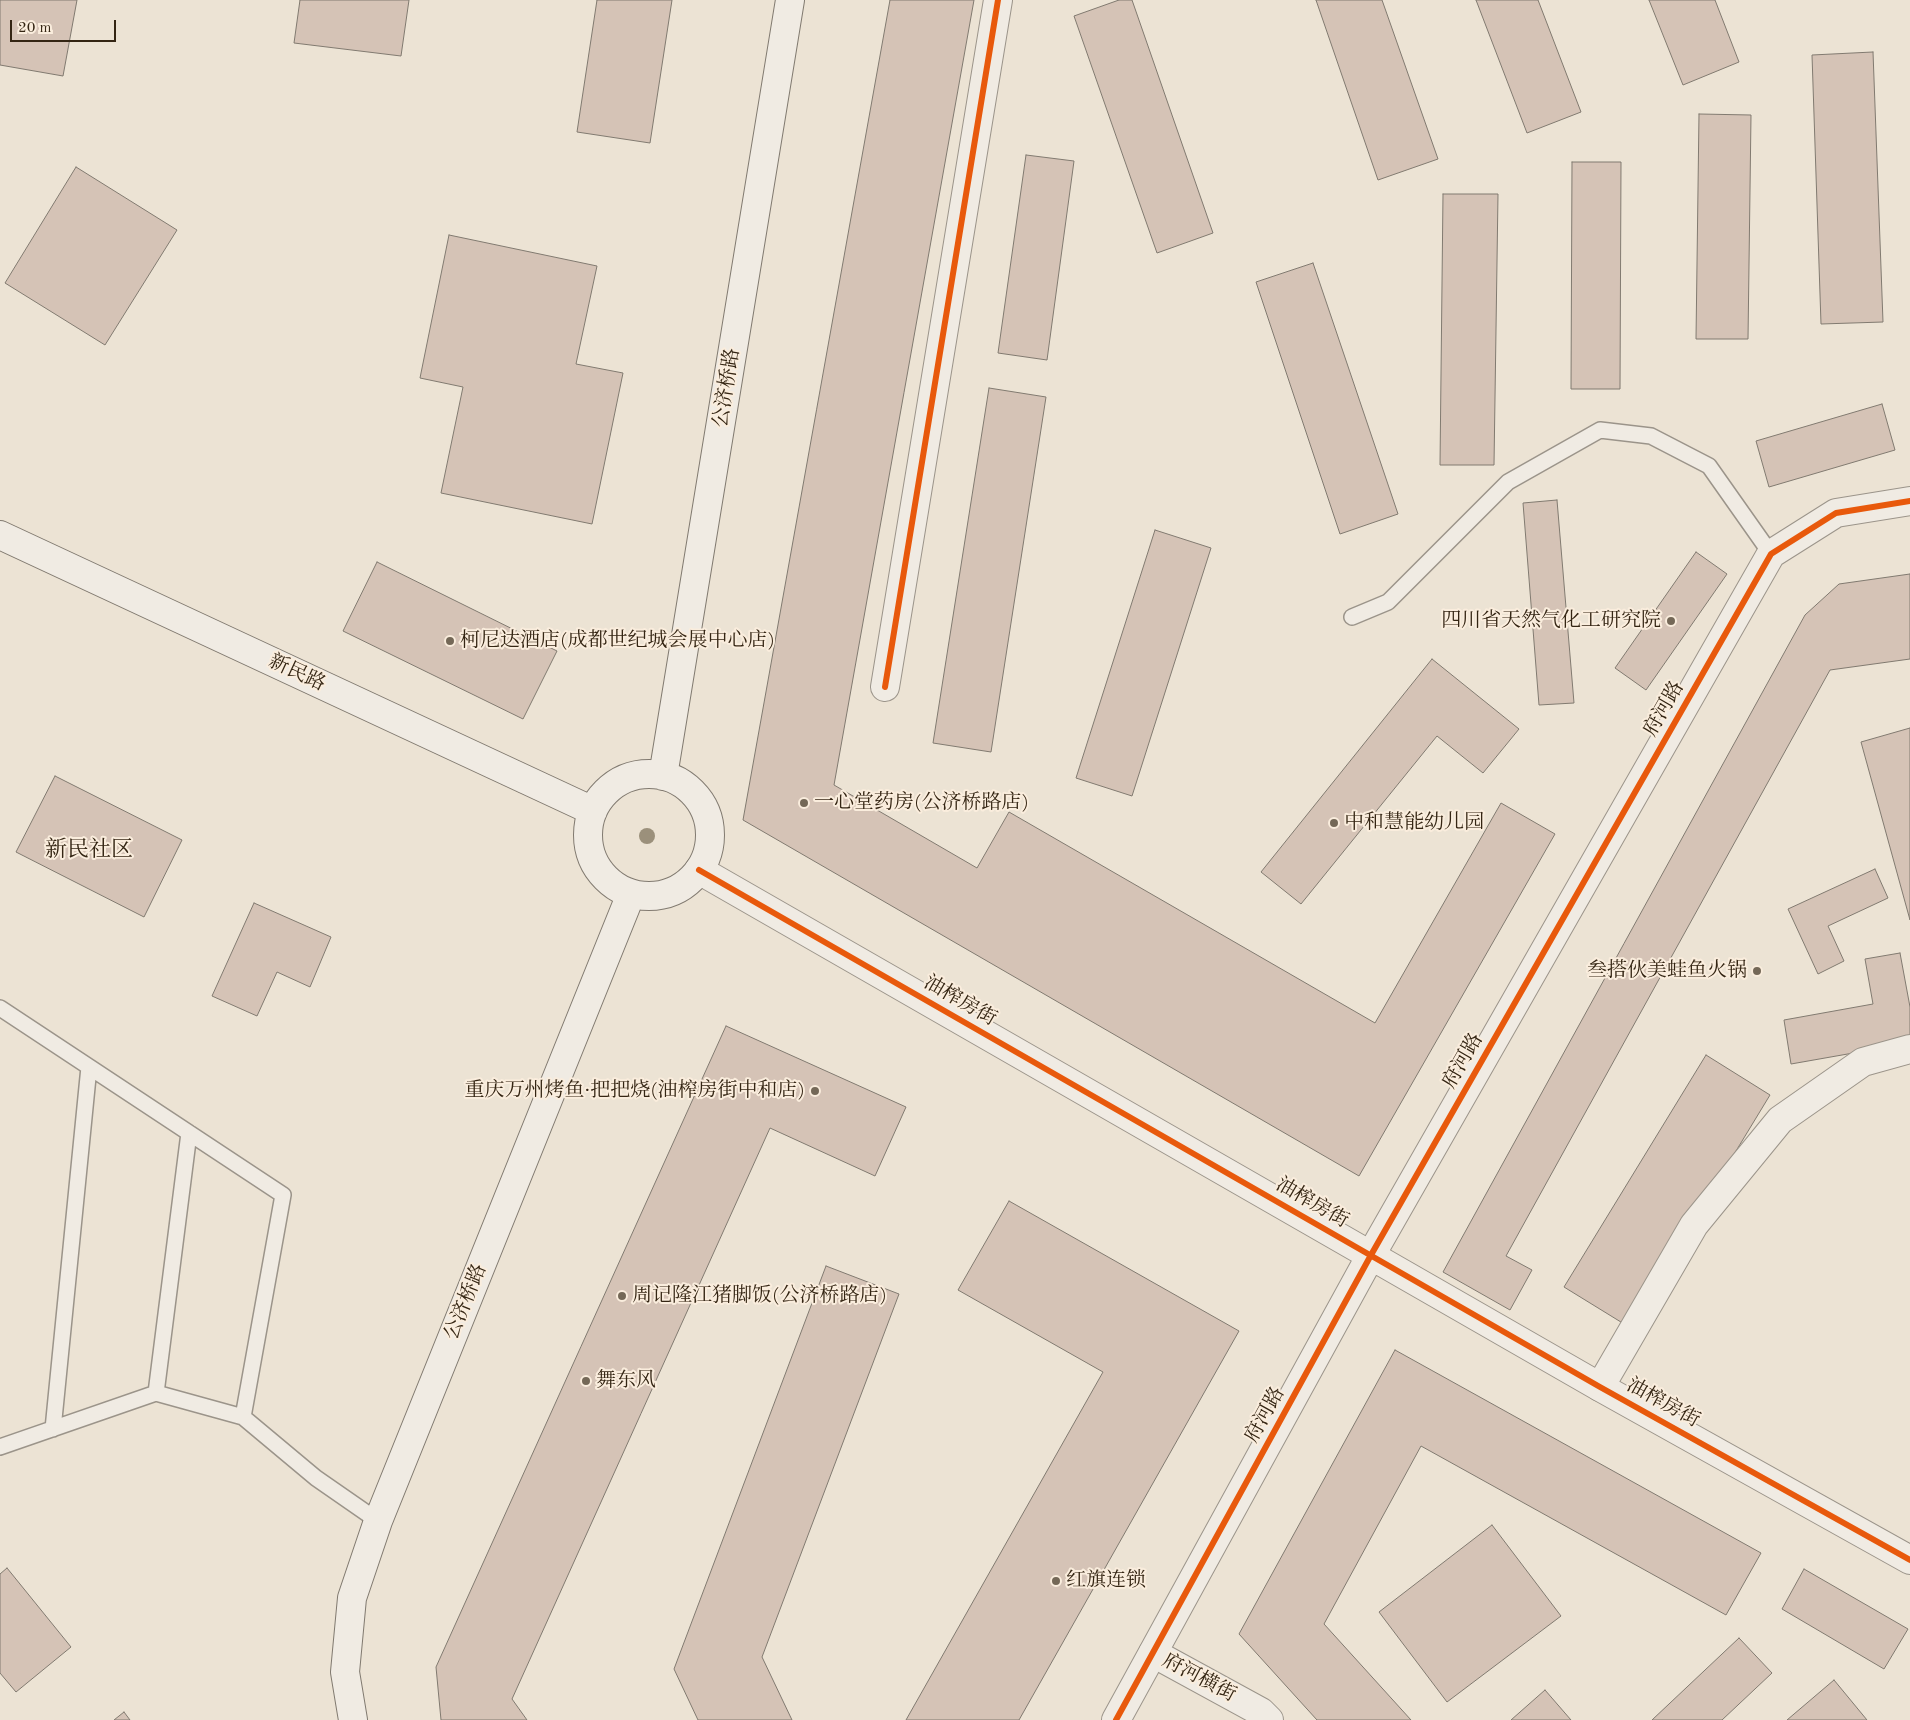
<!DOCTYPE html>
<meta charset="utf-8">
<style>
body{margin:0}
#map{position:relative;width:1910px;height:1720px;overflow:hidden;background:#ece3d4;font-family:"Old Standard TT",serif}
canvas{display:block}
.scale{position:absolute;left:10px;top:20px;width:106px;height:22px;box-sizing:border-box;border:2px solid #342513;border-top:0;padding-left:6px;font-size:15px;line-height:18px;white-space:nowrap;color:#342513;-webkit-text-stroke:4px #faeddd;paint-order:stroke}
</style>
<div id="map">
<canvas width="1910" height="1720"></canvas>
<div class="scale">20 m</div>
</div>
<script>
const context = document.querySelector('canvas').getContext('2d');
context.lineJoin = 'round';
function paint(path, color) {
  context.fillStyle = color;
  context.fill(path, 'evenodd');
}
function toPath(rows) {
  const path = new Path2D();
  for (const r of rows) {
    if (r.length === 3) {
      path.moveTo(r[0] + r[2], r[1]);
      path.arc(r[0], r[1], r[2], 0, 2 * Math.PI);
      continue;
    }
    path.moveTo(r[0], r[1]);
    for (let i = 2; i < r.length; i += 2) path.lineTo(r[i], r[i + 1]);
  }
  return path;
}
function stroke(path, color, width, dash) {
  context.strokeStyle = color;
  context.lineWidth = width;
  context.lineCap = dash ? 'butt' : 'round';
  context.setLineDash(dash || []);
  context.stroke(path);
}
function label(font, color, halo, rows, align = 'center') {
  context.font = font + ' "Old Standard TT","Noto Serif SC",serif';
  context.lineWidth = 4;
  context.setLineDash([]);
  context.textBaseline = 'middle';
  context.strokeStyle = halo;
  context.fillStyle = color;
  for (const [text, x, y, turn = 0] of rows) {
    context.save();
    context.translate(x, y);
    context.rotate((+turn || 0) * Math.PI / 180);
    context.textAlign = isNaN(turn) ? turn : align;
    if (halo) context.strokeText(text, 0, 0);
    context.fillText(text, 0, 0);
    context.restore();
  }
}
const building = toPath([
 [0,0,77,0,63,76,0,65,0,0],
 [300,0,409,0,401,56,294,43,300,0],
 [597,0,672,0,650,143,577,132,597,0],
 [890,0,974,0,834,785,977,868,1009,812,1375,1023,1501,803,1555,834,1359,1176,743,820,890,0],
 [1119,0,1132,0,1213,233,1157,253,1074,16,1119,0],
 [1316,0,1382,0,1438,159,1378,180,1316,0],
 [1476,0,1538,0,1581,112,1527,133,1476,0],
 [1649,0,1715,0,1739,62,1683,85,1649,0],
 [1873,52,1883,322,1821,324,1812,55,1873,52],
 [1699,114,1751,115,1748,339,1696,339,1699,114],
 [1026,155,1074,161,1047,360,998,353,1026,155],
 [1572,162,1621,162,1620,389,1571,389,1572,162],
 [76,167,177,230,105,345,5,283,76,167],
 [1443,194,1498,194,1494,465,1440,465,1443,194],
 [449,235,597,266,576,364,623,373,592,524,441,493,463,387,420,378,449,235],
 [1313,263,1398,514,1340,534,1256,282,1313,263],
 [989,388,1046,397,991,752,933,743,989,388],
 [1882,404,1895,450,1769,487,1756,441,1882,404],
 [1557,500,1574,703,1539,705,1523,503,1557,500],
 [1155,530,1211,548,1132,796,1076,778,1155,530],
 [1696,552,1727,574,1646,690,1615,668,1696,552],
 [377,562,557,651,523,719,343,631,377,562],
 [1910,574,1910,659,1830,670,1506,1256,1532,1270,1510,1310,1443,1272,1805,615,1839,584,1910,574],
 [1432,659,1519,729,1483,773,1437,736,1301,904,1261,872,1432,659],
 [1910,728,1910,920,1861,742,1910,728],
 [55,776,182,840,144,917,16,852,55,776],
 [1875,869,1888,898,1828,926,1844,961,1818,974,1788,909,1875,869],
 [254,903,331,937,310,987,277,972,257,1016,212,996,254,903],
 [1900,953,1910,1007,1910,1043,1791,1064,1784,1020,1873,1004,1865,959,1900,953],
 [726,1026,906,1107,875,1176,770,1128,512,1699,527,1720,441,1720,436,1667,726,1026],
 [1706,1055,1770,1095,1629,1327,1564,1287,1706,1055],
 [1009,1201,1239,1331,1019,1720,906,1720,1103,1372,958,1290,1009,1201],
 [826,1266,899,1294,762,1657,792,1720,698,1720,674,1669,826,1266],
 [1395,1350,1761,1553,1726,1615,1421,1446,1324,1624,1411,1720,1317,1720,1239,1634,1395,1350],
 [1492,1525,1561,1616,1447,1702,1379,1612,1492,1525],
 [7,1568,71,1647,16,1692,0,1673,0,1574,7,1568],
 [1804,1569,1908,1629,1884,1669,1782,1609,1804,1569],
 [1739,1638,1772,1673,1722,1720,1652,1720,1739,1638],
 [1834,1680,1867,1720,1787,1720,1834,1680],
 [1545,1690,1571,1720,1511,1720,1545,1690],
 [124,1712,130,1720,114,1720,124,1712]
]);
paint(building, '#d5c3b6');
stroke(building, '#817a70', 1);
const service = toPath([
 [1352,617,1388,602,1508,482,1600,430,1651,436,1709,466,1771,554],
 [0,1008,283,1195,243,1417,316,1478,378,1521],
 [156,1393,189,1133],
 [53,1429,89,1067],
 [0,1447,156,1393,243,1417]
]);
const minor = toPath([
 [885,687,998,0],
 [1600,1387,1694,1225,1780,1120,1863,1062,1910,1049],
 [1153,1653,1261,1712,1269,1720]
]);
const tertiary = toPath([
 [699,870,1600,1387,1910,1560],
 [1116,1720,1371,1255,1771,554,1836,513,1910,501]
]);
const secondary = toPath([
 [0,535,593,811],
 [649,835,61],
 [663,776,790,0],
 [353,1720,345,1672,352,1598,378,1521,631,894]
]);
stroke(service, '#9b948a', 18);
stroke(minor, '#9b948a', 30);
stroke(tertiary, '#9b948a', 30);
stroke(secondary, '#817a70', 30);
stroke(service, '#f0ebe3', 15);
stroke(minor, '#f0ebe3', 28);
stroke(tertiary, '#f0ebe3', 28);
stroke(secondary, '#f0ebe3', 28);
stroke(toPath([
 [885,687,998,0],
 [699,870,1600,1387,1910,1560],
 [1116,1720,1371,1255,1771,554,1836,513,1910,501]
]), '#e8590c', 6);
context.fillStyle = '#9b907b';
for (const [x, y] of [
 [647,836]
]) {
  context.beginPath();
  context.arc(x, y, 8, 0, 2 * Math.PI);
  context.fill();
}
for (const [x, y, r, color] of [
 [1671,621,5,"#746857"],
 [450,641,5,"#746857"],
 [804,803,5,"#746857"],
 [1334,823,5,"#746857"],
 [1757,971,5,"#746857"],
 [815,1091,5,"#746857"],
 [622,1296,5,"#746857"],
 [586,1381,5,"#746857"],
 [1056,1581,5,"#746857"]
]) {
  const dot = new Path2D();
  dot.arc(x, y, r, 0, 2 * Math.PI);
  context.fillStyle = color;
  context.fill(dot);
  stroke(dot, '#faeddd', 2);
}
label('20px', '#342513', '#faeddd', [
 ["公济桥路",727,388,-81],
 ["新民路",297,673,25],
 ["府河路",1664,709,-60],
 ["油榨房街",960,1001,30],
 ["府河路",1463,1061,-60],
 ["油榨房街",1312,1203,30],
 ["公济桥路",466,1302,-68],
 ["油榨房街",1663,1403,29],
 ["府河路",1265,1415,-61],
 ["府河横街",1199,1678,28]
]);
label('20px', '#342513', '#faeddd', [
 ["四川省天然气化工研究院",1661,621,"right"],
 ["柯尼达酒店(成都世纪城会展中心店)",460,641],
 ["一心堂药房(公济桥路店)",814,803],
 ["中和慧能幼儿园",1344,823],
 ["叁搭伙美蛙鱼火锅",1747,971,"right"],
 ["重庆万州烤鱼·把把烧(油榨房街中和店)",805,1091,"right"],
 ["周记隆江猪脚饭(公济桥路店)",632,1296],
 ["舞东风",596,1381],
 ["红旗连锁",1066,1581]
], 'left');
label('22px', '#342513', '#faeddd', [
 ["新民社区",89,850]
]);
</script>
